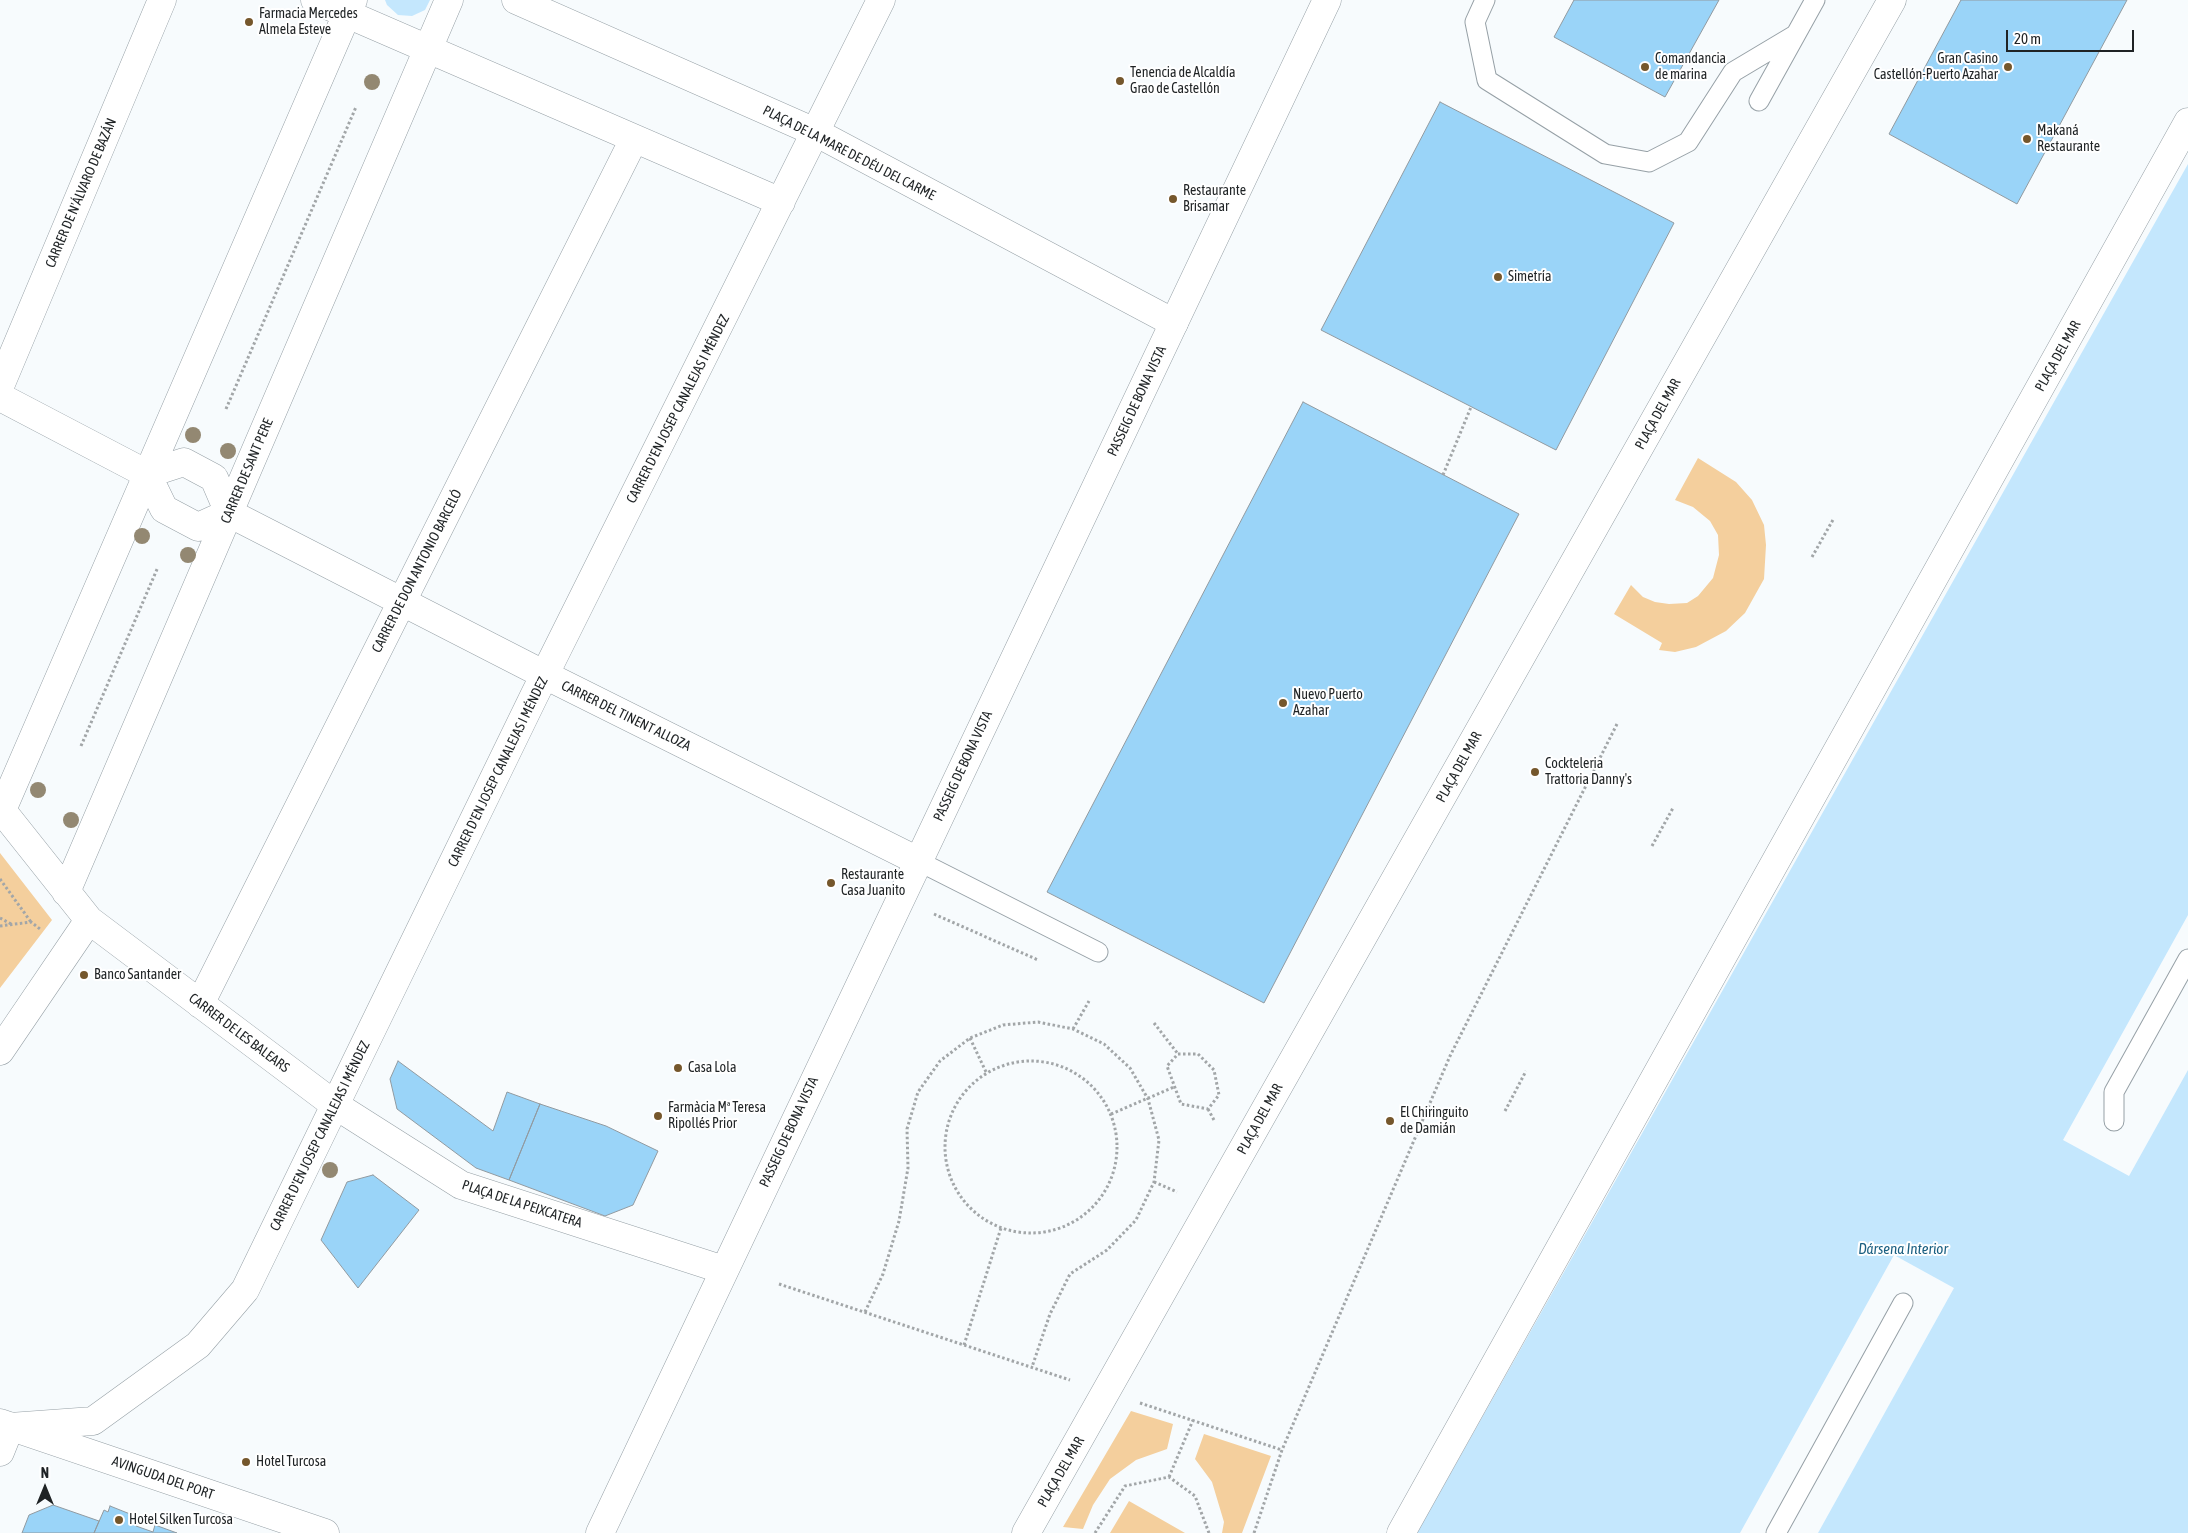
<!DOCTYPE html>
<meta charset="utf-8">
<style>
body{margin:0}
#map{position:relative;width:2188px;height:1533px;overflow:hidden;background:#f7fbfd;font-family:"Asap Condensed",sans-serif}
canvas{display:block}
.north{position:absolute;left:20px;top:1463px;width:50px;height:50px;-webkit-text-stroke:4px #fff;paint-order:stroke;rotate:0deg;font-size:14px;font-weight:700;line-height:20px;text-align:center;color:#1f2325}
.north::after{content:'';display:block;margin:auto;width:18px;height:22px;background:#1f2325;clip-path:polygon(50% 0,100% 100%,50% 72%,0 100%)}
.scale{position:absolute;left:2006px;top:30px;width:128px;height:22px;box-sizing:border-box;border:2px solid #1f2325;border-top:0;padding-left:6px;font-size:15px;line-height:18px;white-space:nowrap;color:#1f2325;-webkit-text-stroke:4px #fff;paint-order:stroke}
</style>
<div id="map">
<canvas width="2188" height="1533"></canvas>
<div class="north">N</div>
<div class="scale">20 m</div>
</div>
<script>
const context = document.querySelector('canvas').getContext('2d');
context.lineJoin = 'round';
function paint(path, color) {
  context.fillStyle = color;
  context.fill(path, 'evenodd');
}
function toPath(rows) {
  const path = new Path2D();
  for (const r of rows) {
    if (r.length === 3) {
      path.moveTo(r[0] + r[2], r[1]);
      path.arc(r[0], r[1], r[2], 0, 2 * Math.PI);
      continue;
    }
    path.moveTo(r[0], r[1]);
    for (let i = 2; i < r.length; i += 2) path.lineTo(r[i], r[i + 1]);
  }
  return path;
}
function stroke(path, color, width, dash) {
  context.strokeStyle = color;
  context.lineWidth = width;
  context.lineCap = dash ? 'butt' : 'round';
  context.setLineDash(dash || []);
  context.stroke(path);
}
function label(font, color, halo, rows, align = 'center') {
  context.font = font + ' "Asap Condensed",sans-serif';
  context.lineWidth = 4;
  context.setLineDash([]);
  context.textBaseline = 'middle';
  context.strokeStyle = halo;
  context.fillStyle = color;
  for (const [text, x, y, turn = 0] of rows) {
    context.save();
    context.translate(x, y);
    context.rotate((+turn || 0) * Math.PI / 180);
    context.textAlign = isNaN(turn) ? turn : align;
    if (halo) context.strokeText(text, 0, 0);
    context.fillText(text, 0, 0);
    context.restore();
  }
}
paint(toPath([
 [1698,458,1736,482,1752,500,1764,525,1766,545,1764,579,1745,613,1726,631,1696,647,1675,652,1659,650,1662,643,1614,614,1631,585,1643,597,1655,602,1669,604,1687,603,1698,596,1713,578,1719,555,1718,535,1710,521,1693,507,1675,500],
 [0,853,52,920,0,988],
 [1131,1411,1173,1424,1167,1449,1136,1460,1110,1479,1093,1505,1083,1529,1063,1527],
 [1204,1434,1271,1456,1242,1533,1222,1533,1224,1522,1212,1482,1195,1459],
 [1129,1501,1185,1533,1110,1533]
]), '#f4cf9d');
paint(toPath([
 [385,0,430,0,425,10,412,16,398,15,387,5],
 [2188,164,2188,1533,1417,1533]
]), '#c4e7fd');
paint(toPath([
 [2188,915,2188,1070,2129,1176,2063,1140],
 [1894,1255,1954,1288,1818,1533,1740,1533]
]), '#f7fbfd');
const building = toPath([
 [1574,0,1719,0,1665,97,1554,37,1574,0],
 [1961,0,2127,0,2017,204,1889,134,1961,0],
 [1440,102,1674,223,1556,450,1321,330,1440,102],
 [1303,402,1519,514,1264,1003,1047,892,1303,402],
 [398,1061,493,1131,507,1092,540,1104,509,1180,476,1168,397,1109,390,1079,398,1061],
 [540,1104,606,1126,658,1151,633,1205,605,1216,509,1180,540,1104],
 [373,1175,419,1210,358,1288,321,1240,347,1182,373,1175],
 [53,1505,99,1521,94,1533,22,1533,29,1515,53,1505],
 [110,1506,140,1518,136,1526,153,1532,155,1525,177,1533,94,1533,104,1510,108,1512,110,1506]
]);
paint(building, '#9ad4f8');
stroke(building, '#919aa0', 1);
const lane = toPath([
 [1485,0,1475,22,1487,80,1605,154,1649,162,1688,142,1733,72,1795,35],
 [1759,101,1815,0],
 [918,861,1098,952],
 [2114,1121,2114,1092,2188,959],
 [1776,1533,1903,1303]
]);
const street = toPath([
 [315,0,781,202],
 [516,0,815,132,1174,323],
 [0,386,162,0],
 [0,397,147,474,164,509,198,527,229,513],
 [147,474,184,462,214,478,229,513,545,675,918,861],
 [0,808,89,920,335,1105,461,1185,724,1270],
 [2,810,353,0],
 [66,892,449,0],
 [200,1004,634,139],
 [0,1051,89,920],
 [0,1452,10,1427,93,1421,198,1345,245,1290,534,696,881,0],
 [1026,1533,1892,0],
 [1401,1533,2188,122]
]);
const secondary = toPath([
 [0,1423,325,1533],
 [600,1533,1327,0]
]);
stroke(lane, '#96a0a6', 21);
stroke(street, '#96a0a6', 29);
stroke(secondary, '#96a0a6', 29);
stroke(toPath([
 [226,409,356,107],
 [1443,475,1471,407],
 [1812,557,1834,518],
 [81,746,158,567],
 [1652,846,1673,808],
 [0,879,31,922],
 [934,914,1038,960],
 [0,918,13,925],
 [0,926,31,922,40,929],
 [1154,1023,1178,1054],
 [1073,1029,1089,1001],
 [970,1038,986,1072],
 [1178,1054,1198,1054,1214,1070,1219,1095,1208,1109,1181,1104,1167,1066,1178,1054],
 [1031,1147,86],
 [1208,1109,1215,1122],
 [1505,1111,1526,1071],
 [1111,1114,1174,1087],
 [1154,1182,1177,1192],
 [779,1284,1070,1380],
 [865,1312,883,1274,899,1221,908,1168,907,1129,918,1092,940,1061,970,1038,1003,1025,1038,1022,1073,1029,1104,1044,1130,1068,1148,1099,1159,1140,1154,1182,1136,1220,1107,1250,1070,1274,1050,1314,1032,1367],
 [964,1345,1001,1228],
 [1140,1403,1282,1450],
 [1169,1477,1193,1420],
 [1095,1533,1125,1486,1169,1477,1195,1496,1209,1533],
 [1254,1533,1282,1450,1450,1056,1617,724]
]), '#a2a6a8', 3, [2.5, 2.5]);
stroke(lane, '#fff', 19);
stroke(street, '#fff', 28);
stroke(secondary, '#fff', 28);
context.fillStyle = '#938872';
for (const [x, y] of [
 [372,82],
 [193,435],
 [228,451],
 [142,536],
 [188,555],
 [38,790],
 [71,820],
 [330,1170]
]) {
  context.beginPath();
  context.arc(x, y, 8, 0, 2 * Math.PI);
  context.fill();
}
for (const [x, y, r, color] of [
 [249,22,5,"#75572c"],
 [1645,67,5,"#75572c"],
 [2008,67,5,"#75572c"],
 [1120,81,5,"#75572c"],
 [2027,139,5,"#75572c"],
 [1173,199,5,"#75572c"],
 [1498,277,5,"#75572c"],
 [1283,703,5,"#75572c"],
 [1535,772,5,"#75572c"],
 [831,883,5,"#75572c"],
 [84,975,5,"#75572c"],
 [678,1068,5,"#75572c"],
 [658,1116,5,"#75572c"],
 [1390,1121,5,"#75572c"],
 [246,1462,5,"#75572c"],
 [119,1520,5,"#75572c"]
]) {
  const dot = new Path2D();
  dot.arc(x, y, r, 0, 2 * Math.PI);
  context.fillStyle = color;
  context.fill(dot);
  stroke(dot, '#fff', 2);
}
label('14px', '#1f2325', '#fff', [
 ["Farmacia Mercedes",259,14],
 ["Almela Esteve",259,30],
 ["Comandancia",1655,59],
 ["de marina",1655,75],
 ["Gran Casino",1998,59,"right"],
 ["Castellón-Puerto Azahar",1998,75,"right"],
 ["Tenencia de Alcaldía",1130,73],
 ["Grao de Castellón",1130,89],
 ["Makaná",2037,131],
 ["Restaurante",2037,147],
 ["Restaurante",1183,191],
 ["Brisamar",1183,207],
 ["Simetría",1508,277],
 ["Nuevo Puerto",1293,695],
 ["Azahar",1293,711],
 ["Cockteleria",1545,764],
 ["Trattoria Danny's",1545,780],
 ["Restaurante",841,875],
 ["Casa Juanito",841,891],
 ["Banco Santander",94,975],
 ["Casa Lola",688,1068],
 ["Farmàcia Mª Teresa",668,1108],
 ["Ripollés Prior",668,1124],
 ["El Chiringuito",1400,1113],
 ["de Damián",1400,1129],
 ["Hotel Turcosa",256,1462],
 ["Hotel Silken Turcosa",129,1520]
], 'left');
label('14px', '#1f2325', '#fff', [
 ["PLAÇA DE LA MARE DE DÉU DEL CARME",849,153,27],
 ["CARRER DE N'ÁLVARO DE BAZÁN",81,193,-67],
 ["PLAÇA DEL MAR",2058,356,-61],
 ["PASSEIG DE BONA VISTA",1137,401,-65],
 ["CARRER D'EN JOSEP CANALEJAS I MÉNDEZ",678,409,-63],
 ["PLAÇA DEL MAR",1658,414,-61],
 ["CARRER DE SANT PERE",247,471,-67],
 ["CARRER DE DON ANTONIO BARCELÓ",417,571,-63],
 ["CARRER DEL TINENT ALLOZA",626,716,26],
 ["PASSEIG DE BONA VISTA",963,766,-65],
 ["PLAÇA DEL MAR",1459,767,-61],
 ["CARRER D'EN JOSEP CANALEJAS I MÉNDEZ",498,772,-64],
 ["CARRER DE LES BALEARS",239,1033,37],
 ["PLAÇA DEL MAR",1260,1119,-61],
 ["PASSEIG DE BONA VISTA",789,1132,-65],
 ["CARRER D'EN JOSEP CANALEJAS I MÉNDEZ",320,1136,-64],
 ["PLAÇA DE LA PEIXCATERA",522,1204,18],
 ["PLAÇA DEL MAR",1061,1472,-60],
 ["AVINGUDA DEL PORT",163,1478,19]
]);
label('italic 15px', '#1a5f81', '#fff', [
 ["Dársena Interior",1903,1249]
]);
</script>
